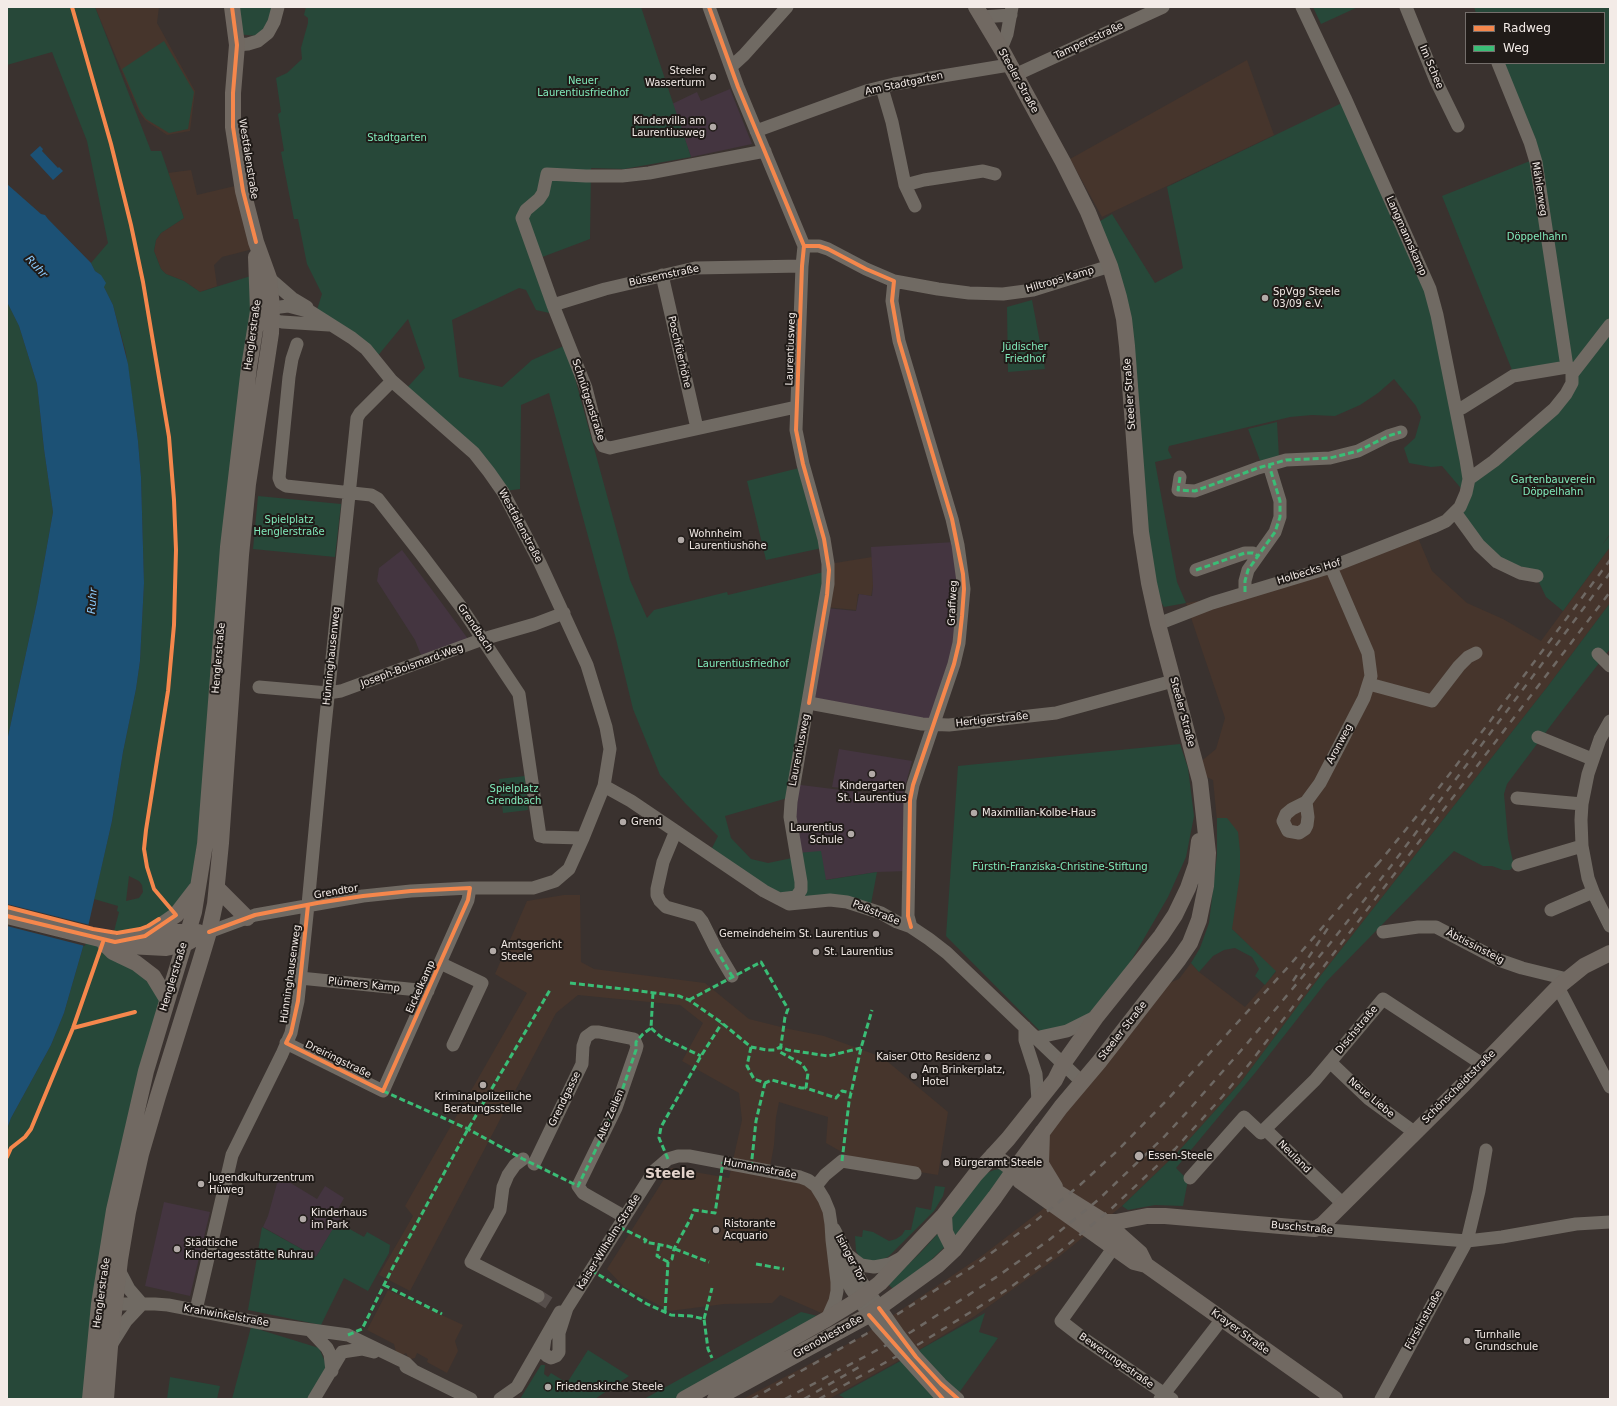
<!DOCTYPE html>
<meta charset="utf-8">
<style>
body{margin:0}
#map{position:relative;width:1617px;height:1406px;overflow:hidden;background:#3a322f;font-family:"DejaVu Sans",sans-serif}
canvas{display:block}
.frame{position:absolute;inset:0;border:8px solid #f3ebe7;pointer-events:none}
.legend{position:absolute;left:1465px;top:12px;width:140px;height:52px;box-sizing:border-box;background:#201b18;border:1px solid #746e6b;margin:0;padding:5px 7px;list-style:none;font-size:12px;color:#f3ebe7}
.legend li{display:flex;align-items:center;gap:8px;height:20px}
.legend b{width:20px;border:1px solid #746e6b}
</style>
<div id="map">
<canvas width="1617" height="1406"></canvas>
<div class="frame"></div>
<ul class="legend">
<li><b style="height:5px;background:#f5874c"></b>Radweg</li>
<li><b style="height:5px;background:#3abd76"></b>Weg</li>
</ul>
</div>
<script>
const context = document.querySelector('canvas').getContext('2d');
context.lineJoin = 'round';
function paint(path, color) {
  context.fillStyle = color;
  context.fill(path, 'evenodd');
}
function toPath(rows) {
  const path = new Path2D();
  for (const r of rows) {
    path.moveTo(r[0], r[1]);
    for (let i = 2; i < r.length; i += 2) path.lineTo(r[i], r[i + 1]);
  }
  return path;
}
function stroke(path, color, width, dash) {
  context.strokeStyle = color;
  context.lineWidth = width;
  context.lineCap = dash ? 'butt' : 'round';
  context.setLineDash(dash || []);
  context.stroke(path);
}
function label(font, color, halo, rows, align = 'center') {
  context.font = font + ' "DejaVu Sans",sans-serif';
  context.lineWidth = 4;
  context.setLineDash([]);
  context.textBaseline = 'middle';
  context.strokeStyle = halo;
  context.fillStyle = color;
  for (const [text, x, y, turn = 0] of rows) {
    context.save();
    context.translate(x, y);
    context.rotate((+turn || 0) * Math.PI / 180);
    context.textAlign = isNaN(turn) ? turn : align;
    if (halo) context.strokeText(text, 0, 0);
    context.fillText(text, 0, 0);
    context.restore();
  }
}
paint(toPath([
 [95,7,159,7,157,23,195,91,190,131,167,135,145,120,139,112],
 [1247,60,1274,135,1102,217,1070,159],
 [191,170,197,195,239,185,253,249,222,257,214,265,217,286,200,292,184,281,166,274,161,269,154,251,156,240,161,233,184,218,168,173],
 [1416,533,1432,571,1467,603,1503,619,1541,641,1610,547,1610,603,1548,686,1321,975,1241,1082,1176,1154,1122,1206,1061,1255,975,1316,922,1348,829,1399,743,1399,859,1338,983,1255,1056,1199,1015,1170,1159,987,1179,979,1191,963,1199,972,1245,1007,1276,972,1232,929,1221,861,1213,780,1188,768,1198,764,1216,749,1225,718,1186,603,1251,593],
 [872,557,873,586,871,596,858,594,856,610,825,607,829,564],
 [564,895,580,895,581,962,594,969,705,983,749,1019,789,1029,824,1036,882,1057,948,1112,938,1175,859,1162,826,1143,828,1117,779,1102,776,1117,774,1145,769,1173,799,1179,821,1199,836,1291,826,1315,780,1295,772,1303,724,1304,670,1311,624,1287,607,1269,671,1168,729,1178,742,1120,739,1093,682,1061,703,1023,680,1005,578,995,556,1013,410,1291,379,1275,413,1216,405,1206,527,993,495,974,527,901],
 [388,1290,463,1325,455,1341,458,1351,447,1373,427,1362,428,1359,417,1353,415,1358,411,1359,408,1357,406,1353,403,1355,396,1352,394,1344,367,1330]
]), '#46352c');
paint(toPath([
 [730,89,752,144,691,157,672,104,697,92,701,101],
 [955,542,960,590,956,643,930,726,809,702,826,608,856,611,859,594,872,596,873,586,871,547],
 [402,550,438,598,468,639,421,655,415,640,377,581,379,568],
 [839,749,912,761,903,794,832,787],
 [793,784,905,798,908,871,877,872,825,880,797,853],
 [279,1176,317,1199,325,1186,344,1198,338,1209,343,1213,316,1257,263,1227,268,1216],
 [164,1202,210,1212,190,1296,145,1286]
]), '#443540');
paint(toPath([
 [7,7,95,7,151,151,161,151,184,218,161,233,156,240,154,251,161,269,166,274,184,281,200,292,257,274,200,823,192,884,183,900,141,932,112,939,119,912,117,911,118,906,94,899,112,821,123,752,136,689,140,661,144,583,141,477,138,441,126,353,113,305,104,287,101,275,95,271,91,263,108,243,87,141,52,52,7,65],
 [129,876,139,881,142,885,143,892,139,898,126,901],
 [233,7,274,7,270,27,258,36,236,34],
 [306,7,641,7,691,157,624,169,591,168,590,239,537,259,554,314,536,310,526,290,519,288,452,320,459,377,502,387,532,360,566,345,630,580,647,618,654,610,727,592,728,595,828,571,791,797,725,816,731,838,751,859,768,863,797,857,797,853,821,851,826,880,877,872,870,909,797,903,801,891,774,893,712,848,718,836,685,803,660,775,633,709,616,639,549,393,521,405,520,489,505,491,405,390,425,368,408,319,376,358,316,313,322,294,307,264,298,219,294,219,281,152,284,151,278,114,281,112,276,78,287,73,302,59,301,48,308,23,308,18,304,15],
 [1313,7,1358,7,1321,24],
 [1474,7,1610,7,1610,534,1602,545,1610,535,1610,547,1563,611,1546,597,1536,576,1497,562,1455,512,1465,493,1442,466,1431,467,1409,463,1404,448,1415,438,1421,417,1416,406,1394,379,1378,393,1360,405,1335,416,1312,415,1290,417,1169,446,1168,450,1172,458,1155,462,1177,582,1186,603,1164,607,1149,583,1127,346,1095,224,1112,214,1155,283,1183,268,1167,187,1346,101,1431,290,1468,479,1566,395,1567,367,1514,375,1442,196,1535,159,1500,63,1604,63,1604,13,1476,13],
 [164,41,194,92,188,129,169,133,146,119,140,111,122,69],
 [1032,300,1045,369,1008,372,1007,307],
 [7,302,19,326,37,384,44,449,53,512,37,602,7,741],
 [1277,422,1279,458,1261,463,1248,429],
 [799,468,822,548,766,560,747,481],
 [258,496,341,504,335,557,253,549],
 [1610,603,1610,649,1561,712,1507,784,1504,794,1508,839,1514,866,1510,870,1503,870,1492,866,1483,866,1454,851,1327,981,1255,1073,1176,1168,1188,1180,1183,1206,1155,1205,1128,1210,1122,1206,1176,1154,1241,1082,1321,975,1548,686],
 [1180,744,1188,768,1194,816,1186,857,1168,897,1103,1009,1070,1025,1041,1032,946,936,958,766],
 [525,776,528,810,503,813,499,779],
 [1217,818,1227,818,1238,832,1240,851,1240,874,1232,929,1276,971,1265,985,1255,976,1259,969,1252,957,1235,948,1224,950,1213,956,1199,972,1191,963,1200,948,1209,923,1217,855],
 [85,940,115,946,166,999,88,1399,7,1399,7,1129,11,1118,51,1045,64,1013],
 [1001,1169,1005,1175,960,1232,930,1261,894,1290,888,1284,921,1252,952,1218,968,1193,987,1173,994,1170],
 [935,1186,945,1187,943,1196,934,1211,888,1257,878,1261,868,1262,861,1259,856,1251,855,1236,862,1237,863,1230,873,1232,889,1241,896,1239,902,1235,905,1230,911,1230,916,1207,931,1210],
 [337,1222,364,1237,367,1232,390,1245,389,1253,368,1291,344,1278,321,1325,248,1310,262,1227,316,1257],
 [801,1312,826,1318,683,1399,644,1399],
 [985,1313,979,1332,998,1338,956,1397,914,1353],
 [251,1327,319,1348,329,1371,313,1399,232,1399],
 [588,1350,629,1376,595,1399,520,1399,541,1365,545,1365,544,1374,548,1377,551,1373,567,1383],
 [904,1359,956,1399,846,1399,839,1395],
 [170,1377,220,1386,217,1399,167,1399]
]), '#274839');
paint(toPath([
 [40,146,43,149,42,151,58,168,59,167,63,171,53,180,30,155],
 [7,184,41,214,45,215,48,219,91,263,95,271,101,275,106,283,104,287,113,305,128,364,138,441,141,477,144,583,140,661,136,689,123,752,112,821,85,940,64,1013,51,1045,11,1118,7,1129,7,741,37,602,53,512,44,449,37,384,19,326,7,302]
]), '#1c5175');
paint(toPath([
 [7,904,90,925,85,946,7,926]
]), '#3a322f');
stroke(toPath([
 [538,1296,552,1305]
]), '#564e4b', 13, [13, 6]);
stroke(toPath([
 [709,7,738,87,804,246,802,266,796,430,803,464,824,539,828,564,828,584,791,802,790,817,801,882,801,890,796,897,779,899],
 [1406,7,1436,81,1458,126],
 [981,17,1011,15],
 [237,45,248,44,258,41,268,33,274,22,278,7],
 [1001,49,1007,34,1012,7],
 [1498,63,1530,142,1536,162,1567,367],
 [732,66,744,55,787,7],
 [1015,75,1163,7],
 [882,88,892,122,905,185,915,206],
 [756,131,866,91,894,84,1009,65],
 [765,151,649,173,622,176,586,176,547,174,543,193,539,199,526,210,522,218,553,305,586,388,599,439,603,446,610,448,614,447,796,407],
 [905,185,924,180,983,171,995,174],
 [804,246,819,246,828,249,866,269,894,281,938,289,969,293,1003,294,1033,290,1110,266],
 [662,275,697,428],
 [269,278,292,298,307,307],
 [894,281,892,301,899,341,952,519,958,545,964,589,959,643,954,664,913,785,910,800,908,916,911,927],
 [553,305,605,289,695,268,802,266],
 [264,316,272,320,282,322,329,325],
 [297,344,292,359,289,377,279,478,281,483,286,486,371,495,378,499,421,554,461,607,519,694,540,836,544,837,583,838],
 [1456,409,1462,408,1513,376,1567,367],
 [1180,477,1178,490,1195,491,1258,468,1286,460,1330,458,1358,451,1388,436,1401,432],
 [1469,479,1494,461,1554,409,1566,394,1572,383,1572,374,1610,325],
 [1455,512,1479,545,1497,562,1520,573,1537,576],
 [1196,570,1245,553,1253,553,1258,556],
 [1245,592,1245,581,1248,570,1275,532,1280,517,1280,501,1269,465],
 [1158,624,1212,603,1331,567,1433,527,1446,521,1460,507,1466,493,1469,479,1466,460,1437,315,1430,289,1345,98,1302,7],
 [1598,654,1610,666],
 [1369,684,1432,701,1459,666,1468,657,1476,653],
 [259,687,328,693,341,691,483,639,535,624,564,613],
 [809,703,922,724,949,725,1056,713,1173,681],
 [1610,721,1600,739,1588,774,1582,804,1581,820,1582,846,1588,878,1594,894,1610,926],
 [1538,737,1592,759],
 [604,786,631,801,764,891,789,904,830,900,847,902,881,913,897,922,911,927,929,939,947,953,1082,1082],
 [1517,798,1582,804],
 [1306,802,1320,783,1364,698,1371,676,1368,653,1331,567],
 [1306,802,1308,817,1307,825,1305,829,1299,833,1288,831,1283,821,1286,814,1292,809,1306,802],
 [675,833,663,862,657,889,657,895,660,901,666,907,698,916,702,921,716,949,732,976],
 [1518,865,1582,846],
 [1551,910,1593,892],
 [209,932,255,915,363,896,411,891,470,888,533,888,555,881,569,869,583,838,604,786,610,749,606,727,587,665,540,563,503,492,489,472,474,453,392,381,366,349,352,338,311,312,288,306,264,309],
 [1383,932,1418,927,1436,927,1499,960,1522,968,1567,979],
 [440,963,482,983,453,1045],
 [300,978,428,991],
 [1558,987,1610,1087],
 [1025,1027,1025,1040,1036,1074,1038,1100],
 [1035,1038,1067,1031,1097,1016],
 [286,1043,383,1091,468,900,470,888],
 [1330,1062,1369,1099,1414,1132],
 [1265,1129,1315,1080,1383,999,1482,1064],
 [523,1159,515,1165,508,1175,503,1187,500,1210,471,1262,538,1296],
 [534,1164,582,1064,583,1046,586,1037,593,1032,599,1032,634,1039,637,1046,636,1050,616,1108,578,1186,583,1193,625,1217],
 [1190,1178,1244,1117,1261,1133,1265,1129,1343,1204],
 [816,1186,825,1175,842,1161,915,1173],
 [834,1229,861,1281,899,1335,916,1357,941,1384,958,1399],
 [1315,1229,1467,1241,1502,1237,1576,1224,1610,1222],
 [1122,1246,1114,1247,1061,1321,1083,1338,1172,1399],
 [849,1256,861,1265,874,1267,890,1264,903,1257],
 [838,1262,851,1289,878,1327,943,1399],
 [119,1270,129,1289,142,1304],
 [106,1304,155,1304,168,1305,261,1323,348,1335,406,1363,414,1371],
 [196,1310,232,1155,282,1054,291,1033,293,1023,298,1001,308,905,323,745,357,418,360,413,392,381],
 [310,1330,327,1348,330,1354,332,1371],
 [545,1338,543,1352,547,1356,551,1358,556,1356,559,1352,559,1333,567,1308,654,1171,668,1159,678,1156,689,1156,800,1177,808,1180,816,1186,824,1199,829,1211,831,1224,832,1240,837,1282,837,1291,835,1301,827,1319],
 [111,1345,126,1321,142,1304],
 [342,1352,362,1349,374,1352],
 [406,1367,471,1399],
 [314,1399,342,1352],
 [500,1399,517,1387,560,1312],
 [1160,1399,1222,1319],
 [1381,1399,1467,1241,1479,1191,1486,1150]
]), '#706a63', 13);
stroke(toPath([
 [217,888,247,918],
 [7,916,128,946,166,948,185,944,192,940],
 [150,933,176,915,196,889],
 [124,940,173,932,198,932],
 [105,944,113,952,136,963,153,976,167,999],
 [1042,1132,1041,1164,1055,1187],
 [993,1155,1014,1170,1020,1181,1134,1262,1146,1265,1335,1399],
 [1014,1170,1030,1173,1057,1192,1105,1222,1140,1253,1146,1265],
 [944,1215,945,1232,954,1250],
 [1105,1222,1116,1222,1147,1216,1165,1216,1315,1229,1323,1224,1467,1081,1558,987,1584,966,1610,953],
 [90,1399,99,1304,114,1210,146,1071,194,912,205,844,228,547,249,367,258,311,256,257],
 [106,1399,110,1347,120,1260,128,1212,141,1154,158,1096,199,965,209,932,215,904,221,843,241,555,248,484,271,333,272,307,269,278,256,242,243,191,233,127,233,93,237,45,232,7],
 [684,1399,827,1319,858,1300,880,1283,924,1236,944,1215,975,1175,1008,1139,1055,1080,1063,1064,1097,1016,1161,936,1175,915,1188,888,1196,865,1199,841],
 [715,1399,869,1315,938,1265,954,1250,995,1197,1014,1170,1061,1107,1099,1062,1179,959,1190,943,1199,920,1206,886,1208,853,1200,781,1158,624,1149,583,1141,532,1127,346,1124,319,1119,297,1110,266,1088,212,1063,162,1003,52,976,7]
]), '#716962', 16);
stroke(toPath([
 [1377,865,1425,806,1488,724,1610,560],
 [1293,981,1328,928],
 [752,1399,866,1334,972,1267,1034,1222,1080,1185,1116,1152,1168,1099,1288,967,1381,860],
 [785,1399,911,1332,998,1276,1049,1240,1098,1200,1163,1138,1187,1112,1245,1046,1328,946,1391,866,1610,573],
 [804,1399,859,1367],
 [819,1399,919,1344,1008,1289,1059,1252,1110,1210,1175,1149,1223,1096,1250,1063,1610,592]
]), '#6e6863', 2.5, [7, 7]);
stroke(toPath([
 [1180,477,1178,490,1195,491,1258,468,1286,460,1330,458,1358,451,1388,436,1401,432],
 [1196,570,1245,553,1253,553,1258,556],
 [1245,592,1245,581,1248,570,1275,532,1280,517,1280,501,1269,465],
 [716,949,732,976],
 [570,983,624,989,679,996,689,1000,722,1023,751,1047,767,1050,775,1050,780,1047,788,1050,828,1056,861,1048],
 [689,1000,761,962,788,1009,785,1017,780,1052,802,1064,808,1073,806,1088,836,1098,842,1091,851,1093],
 [651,1028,661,1037,701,1056],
 [751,1047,747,1066,754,1079,765,1083,772,1080,801,1088,806,1088],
 [383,1091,468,1129,523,1159,578,1186,616,1108,636,1050,636,1042,643,1034,651,1028,653,992],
 [668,1159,659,1138,661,1127,701,1056,722,1023],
 [842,1161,849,1102,861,1048,872,1010],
 [751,1168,756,1121,765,1083],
 [619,1227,646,1240,645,1242,667,1246,709,1262],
 [659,1245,657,1256,668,1262],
 [756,1264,784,1269],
 [591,1270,647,1304,671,1315,691,1316,704,1319,708,1349,712,1358],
 [384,1285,442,1314],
 [665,1312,668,1262,672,1259,674,1249,691,1218,694,1210,715,1213,723,1162],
 [704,1319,712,1288],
 [348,1335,362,1329,393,1267,468,1129,550,990]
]), '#3abd76', 3, [6, 3]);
stroke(toPath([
 [232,7,237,45,233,93,233,127,243,191,256,242],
 [709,7,738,87,804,246,802,266,796,430,803,464,824,539,829,570,827,595,809,703],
 [804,246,819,246,828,249,866,269,894,281,892,301,899,341,952,519,963,574,964,589,962,616,959,643,954,664,913,785,910,800,908,916,911,927],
 [7,907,93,929,117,933,140,929,148,926,159,919],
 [7,916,115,942,145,936,176,915,154,889,147,867,144,849,146,830,168,691,174,625,176,550,174,500,169,437,143,282,131,225,111,144,72,7],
 [209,932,255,915,317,903,363,896,411,891,470,888,468,900,383,1091,286,1043,291,1033,298,1001,308,905],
 [73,1028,135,1012],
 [7,1157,11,1148,25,1137,31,1129,73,1028,103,942],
 [879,1308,916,1357,941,1384,958,1399],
 [869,1315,943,1399]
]), '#f5874c', 4);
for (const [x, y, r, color] of [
 [713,77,4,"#b2aaa7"],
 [713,127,4,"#b2aaa7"],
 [1265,298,4,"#b2aaa7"],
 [681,540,4,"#b2aaa7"],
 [872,774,4,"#b2aaa7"],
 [974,813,4,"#b2aaa7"],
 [623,822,4,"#b2aaa7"],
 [851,834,4,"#b2aaa7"],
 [876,934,4,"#b2aaa7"],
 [493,951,4,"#b2aaa7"],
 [816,952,4,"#b2aaa7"],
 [988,1057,4,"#b2aaa7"],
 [914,1076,4,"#b2aaa7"],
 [483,1085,4,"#b2aaa7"],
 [1139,1156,5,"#b2aaa7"],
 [946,1163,4,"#b2aaa7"],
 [201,1184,4,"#b2aaa7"],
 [303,1219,4,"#b2aaa7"],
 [716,1230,4,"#b2aaa7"],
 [177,1249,4,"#b2aaa7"],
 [1467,1341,4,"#b2aaa7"],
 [548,1387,4,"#b2aaa7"]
]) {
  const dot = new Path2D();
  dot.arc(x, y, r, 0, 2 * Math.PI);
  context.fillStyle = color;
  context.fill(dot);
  stroke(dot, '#201b18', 1.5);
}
label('10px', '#f3ebe7', '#201b18', [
 ["Tamperestraße",1089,41,-25],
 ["Im Schee",1431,67,67],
 ["Steeler Straße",1018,81,61],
 ["Am Stadtgarten",904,84,-12],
 ["Westfalenstraße",248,159,81],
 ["Mählerweg",1539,189,81],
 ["Langmannskamp",1406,236,66],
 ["Büssemstraße",664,276,-12],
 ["Hiltrops Kamp",1060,280,-16],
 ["Henglerstraße",253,335,-82],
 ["Laurentiusweg",791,349,-88],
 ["Poschfüerhöhe",679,352,77],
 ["Steeler Straße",1130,394,-94],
 ["Schnütgenstraße",588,400,72],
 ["Westfalenstraße",520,526,62],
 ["Holbecks Hof",1309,572,-17],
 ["Graffweg",953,603,-87],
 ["Grendbach",475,628,56],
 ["Hünninghausenweg",332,656,-84],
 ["Henglerstraße",219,658,-85],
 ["Joseph-Boismard-Weg",412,666,-20],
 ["Steeler Straße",1182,712,75],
 ["Hertigerstraße",992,720,-6],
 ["Aronweg",1340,744,-62],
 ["Laurentiusweg",800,750,-79],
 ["Grendtor",336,892,-10],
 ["Paßstraße",876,913,22],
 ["Äbtissinsteig",1475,947,27],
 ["Hünninghausenweg",291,974,-82],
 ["Henglerstraße",174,977,-73],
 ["Plümers Kamp",364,985,6],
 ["Eickelkamp",421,987,-66],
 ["Dischstraße",1357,1030,-50],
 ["Steeler Straße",1123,1031,-52],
 ["Dreiringstraße",338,1060,26],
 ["Schönscheidtstraße",1459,1087,-45],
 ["Neue Liebe",1371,1098,40],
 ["Grendgasse",565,1099,-64],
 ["Alte Zeilen",611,1115,-67],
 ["Neuland",1294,1157,45],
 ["Humannstraße",760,1169,11],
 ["Buschstraße",1302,1228,5],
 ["Kaiser-Wilhelm-Straße",609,1242,-58],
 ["Isinger Tor",850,1258,62],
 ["Henglerstraße",102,1293,-82],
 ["Krahwinkelstraße",226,1316,10],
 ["Fürstinstraße",1424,1320,-61],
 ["Krayer Straße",1240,1332,36],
 ["Grenoblestraße",828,1337,-29],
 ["Bewerungestraße",1116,1361,35]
]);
label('10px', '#f3ebe7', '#201b18', [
 ["Steeler",705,71,"right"],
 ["Wasserturm",705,83,"right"],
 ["Kindervilla am",705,121,"right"],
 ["Laurentiusweg",705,133,"right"],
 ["SpVgg Steele",1273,292],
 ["03/09 e.V.",1273,304],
 ["Wohnheim",689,534],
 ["Laurentiushöhe",689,546],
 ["Kindergarten",872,786,"center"],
 ["St. Laurentius",872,798,"center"],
 ["Maximilian-Kolbe-Haus",982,813],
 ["Grend",631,822],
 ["Laurentius",843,828,"right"],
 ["Schule",843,840,"right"],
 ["Gemeindeheim St. Laurentius",868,934,"right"],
 ["Amtsgericht",501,945],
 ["Steele",501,957],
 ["St. Laurentius",824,952],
 ["Kaiser Otto Residenz",980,1057,"right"],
 ["Am Brinkerplatz,",922,1070],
 ["Hotel",922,1082],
 ["Kriminalpolizeiliche",483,1097,"center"],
 ["Beratungsstelle",483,1109,"center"],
 ["Essen-Steele",1148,1156],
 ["Bürgeramt Steele",954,1163],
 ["Jugendkulturzentrum",209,1178],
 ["Hüweg",209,1190],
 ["Kinderhaus",311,1213],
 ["im Park",311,1225],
 ["Ristorante",724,1224],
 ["Acquario",724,1236],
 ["Städtische",185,1243],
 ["Kindertagesstätte Ruhrau",185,1255],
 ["Turnhalle",1475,1335],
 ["Grundschule",1475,1347],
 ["Friedenskirche Steele",556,1387]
], 'left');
label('10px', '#80e9ba', '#201b18', [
 ["Neuer",583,81],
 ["Laurentiusfriedhof",583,93],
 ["Stadtgarten",397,138],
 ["Döppelhahn",1537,237],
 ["Jüdischer",1025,347],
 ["Friedhof",1025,359],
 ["Gartenbauverein",1553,480],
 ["Döppelhahn",1553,492],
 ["Spielplatz",289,520],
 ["Henglerstraße",289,532],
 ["Laurentiusfriedhof",743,664],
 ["Spielplatz",514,789],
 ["Grendbach",514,801],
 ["Fürstin-Franziska-Christine-Stiftung",1060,867]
]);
label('italic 11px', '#8bcafb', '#201b18', [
 ["Ruhr",36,267,47],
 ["Ruhr",93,601,-85]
]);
label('bold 14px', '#e4d4cc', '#201b18', [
 ["Steele",670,1174]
]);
</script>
